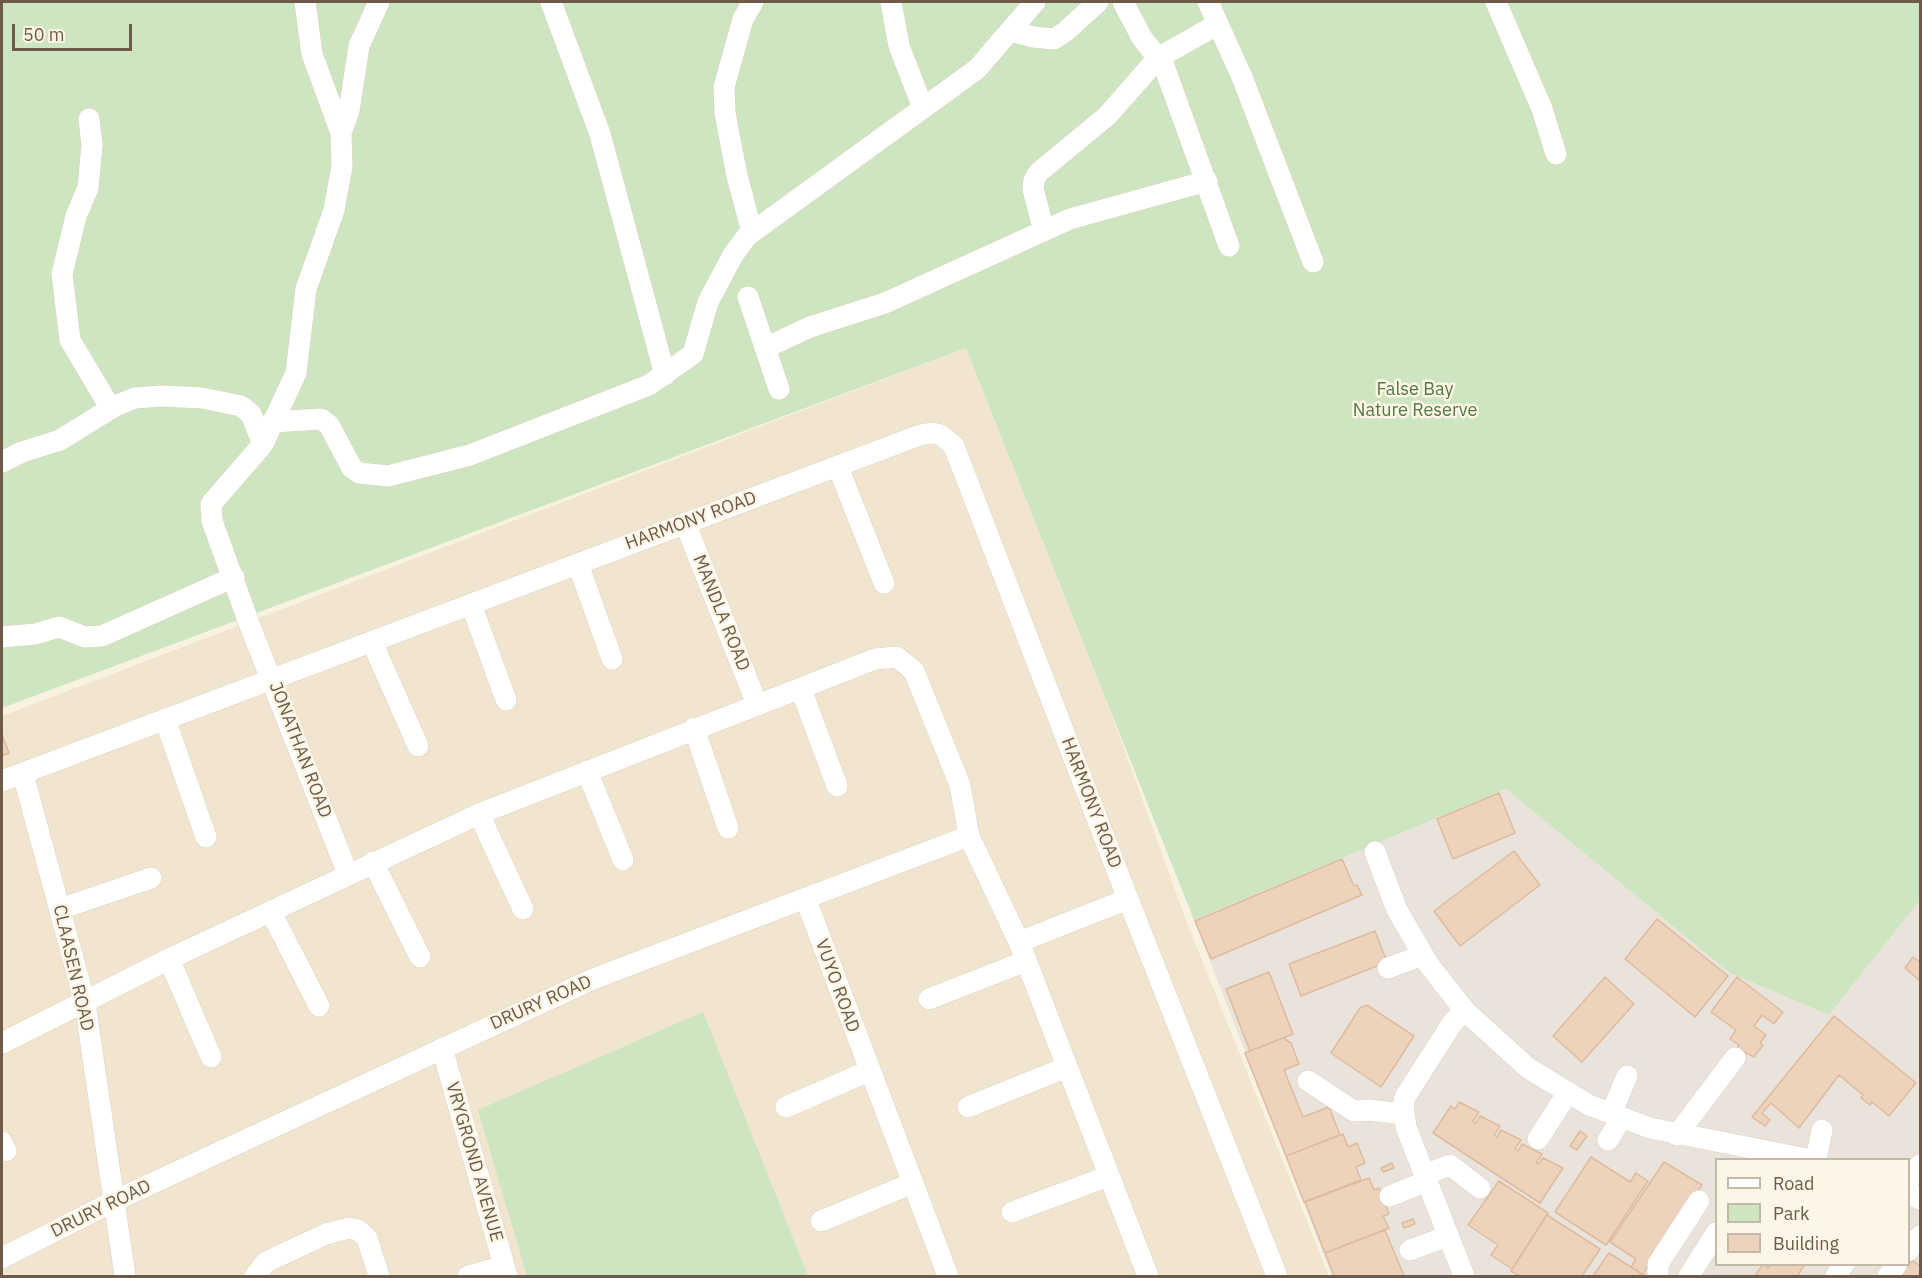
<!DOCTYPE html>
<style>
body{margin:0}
#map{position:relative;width:1922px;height:1278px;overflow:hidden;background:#faf2e1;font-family:"IBM Plex Sans",sans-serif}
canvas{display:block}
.frame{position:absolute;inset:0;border:3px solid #6f5a4a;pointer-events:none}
.legend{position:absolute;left:1715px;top:1158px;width:195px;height:108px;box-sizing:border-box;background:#fdf6e6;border:2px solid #c4b8a8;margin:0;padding:8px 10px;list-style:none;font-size:18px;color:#6f5a4a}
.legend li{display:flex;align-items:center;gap:12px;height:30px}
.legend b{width:30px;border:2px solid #c4b8a8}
.scale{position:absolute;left:12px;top:24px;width:120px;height:27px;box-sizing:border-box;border:3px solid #6f5a4a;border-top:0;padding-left:8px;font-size:18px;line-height:21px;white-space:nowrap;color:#6f5a4a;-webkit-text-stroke:4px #fdf6e6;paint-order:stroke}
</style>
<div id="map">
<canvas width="1922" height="1278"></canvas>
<div class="frame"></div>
<ul class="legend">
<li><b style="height:8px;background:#fff"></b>Road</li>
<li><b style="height:16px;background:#cde6c1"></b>Park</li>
<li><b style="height:16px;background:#edd3bb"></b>Building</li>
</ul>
<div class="scale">50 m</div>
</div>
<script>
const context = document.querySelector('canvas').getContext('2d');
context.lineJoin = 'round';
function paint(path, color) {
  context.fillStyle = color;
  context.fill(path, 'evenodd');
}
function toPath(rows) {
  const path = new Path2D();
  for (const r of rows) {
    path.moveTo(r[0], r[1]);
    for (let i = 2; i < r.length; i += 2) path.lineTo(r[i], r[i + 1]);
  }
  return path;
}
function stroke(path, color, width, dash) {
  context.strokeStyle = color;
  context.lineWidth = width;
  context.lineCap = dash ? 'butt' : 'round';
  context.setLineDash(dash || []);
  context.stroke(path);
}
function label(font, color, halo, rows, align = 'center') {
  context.font = font + ' "IBM Plex Sans",sans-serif';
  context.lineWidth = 5;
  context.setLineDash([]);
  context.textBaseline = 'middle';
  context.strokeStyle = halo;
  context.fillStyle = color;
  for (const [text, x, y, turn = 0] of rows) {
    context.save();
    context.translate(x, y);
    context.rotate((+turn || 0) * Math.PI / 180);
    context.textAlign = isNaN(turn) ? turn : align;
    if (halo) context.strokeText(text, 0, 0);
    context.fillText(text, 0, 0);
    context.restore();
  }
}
paint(toPath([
 [966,348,1093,663,1187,923,1329,1276,2,1276,2,716]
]), '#f1e5d0');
paint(toPath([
 [1506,789,1730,973,1829,1015,1920,900,1920,1276,1332,1276,1194,920],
 [1716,1160,1908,1160,1908,1264,1716,1264]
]), '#e9e3dc');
paint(toPath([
 [2,2,1920,2,1920,900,1829,1015,1730,973,1506,789,1194,920,966,348,2,708],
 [703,1012,808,1276,527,1276,478,1110]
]), '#cde6c1');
const building = toPath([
 [2,735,9,753,2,756,2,735],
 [1499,793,1515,833,1453,859,1437,819,1499,793],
 [1514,851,1540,885,1460,946,1434,911,1514,851],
 [1342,859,1354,886,1357,885,1362,895,1211,959,1195,921,1342,859],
 [1657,919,1728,976,1695,1017,1625,959,1657,919],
 [1375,931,1387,962,1301,996,1289,964,1375,931],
 [1913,957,1920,962,1920,981,1905,968,1913,957],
 [1269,972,1293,1034,1250,1051,1226,989,1269,972],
 [1605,977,1634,1004,1582,1062,1553,1036,1605,977],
 [1737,977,1783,1012,1774,1024,1762,1015,1754,1026,1766,1035,1760,1043,1763,1045,1754,1057,1737,1048,1739,1045,1730,1039,1736,1030,1711,1012,1737,977],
 [1367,1005,1414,1036,1381,1087,1331,1053,1360,1008,1367,1005],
 [1834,1016,1916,1083,1889,1116,1872,1102,1870,1105,1861,1098,1863,1095,1839,1075,1799,1128,1771,1103,1762,1113,1770,1120,1765,1126,1752,1117,1834,1016],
 [1283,1038,1291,1043,1299,1064,1284,1070,1303,1117,1329,1107,1340,1135,1286,1156,1245,1053,1283,1038],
 [1459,1102,1479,1112,1473,1121,1476,1123,1480,1116,1500,1126,1494,1135,1497,1137,1501,1130,1521,1140,1515,1149,1518,1151,1522,1144,1542,1154,1536,1163,1539,1164,1543,1158,1563,1168,1540,1203,1433,1133,1451,1106,1455,1109,1459,1102],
 [1580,1131,1587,1136,1577,1150,1570,1146,1580,1131],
 [1343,1134,1348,1147,1357,1143,1365,1163,1356,1167,1361,1180,1304,1202,1286,1156,1343,1134],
 [1591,1157,1630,1182,1636,1173,1648,1181,1606,1245,1555,1212,1591,1157],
 [1664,1162,1702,1185,1653,1253,1643,1275,1631,1267,1636,1259,1610,1242,1664,1162],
 [1392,1163,1394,1168,1383,1172,1381,1168,1392,1163],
 [1369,1178,1374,1190,1379,1188,1389,1214,1383,1216,1389,1228,1325,1253,1305,1202,1369,1178],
 [1499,1181,1548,1213,1512,1269,1491,1255,1498,1245,1468,1225,1499,1181],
 [1547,1215,1600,1249,1582,1276,1520,1276,1511,1271,1547,1215],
 [1413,1219,1415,1224,1404,1228,1402,1223,1413,1219],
 [1385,1230,1404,1276,1334,1276,1325,1253,1385,1230],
 [1609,1253,1631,1267,1645,1276,1593,1276,1609,1253],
 [1912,1260,1920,1266,1920,1276,1901,1276,1912,1260],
 [1763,1264,1768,1268,1770,1264,1805,1264,1797,1276,1755,1276,1763,1264]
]);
paint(building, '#edd3bb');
stroke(building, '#debb9d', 1.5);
const minor = toPath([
 [305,2,312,54,341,133],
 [551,2,600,134,665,375],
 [891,2,899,46,923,108],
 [1123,2,1142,38,1164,66,1229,246],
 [1208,2,1242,77,1313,262],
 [1496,2,1542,109,1556,154],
 [1011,31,1033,37,1054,39,1065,32,1098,2],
 [89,119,92,145,88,188,76,216,62,274,70,340,111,409],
 [1044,231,1033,189,1034,180,1039,172,1107,116,1158,58,1218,24],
 [752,232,737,176,725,113,724,87,743,19,753,2],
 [748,297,779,389],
 [765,348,810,327,885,303,1070,219,1207,181],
 [272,422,321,419,329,425,352,468,359,473,388,476,470,455,649,385,693,354,708,302,733,255,747,236,977,69,1035,2],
 [2,462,22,452,60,440,115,406,135,398,161,396,202,398,241,406,251,414,263,444],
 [838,467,884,583],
 [685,523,757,704],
 [578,564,612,659],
 [471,604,506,700],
 [2,637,35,634,59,627,85,637,102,636,234,577],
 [372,642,418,746],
 [801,689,837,786],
 [165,719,206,837],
 [694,728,728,828],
 [587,771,623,860],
 [23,774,85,1003,125,1276],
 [2,781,920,435,932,433,941,435,954,446,957,454,1128,899,1277,1276],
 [479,814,523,909],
 [1375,852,1397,910,1429,965,1465,1011,1528,1068,1589,1105,1650,1128,1812,1160],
 [373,862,420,957],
 [348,874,250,626,212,521,211,504,263,444,296,373,306,289,334,210,342,166,341,133,349,111,359,46,379,2],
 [806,900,948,1276],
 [60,909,151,878],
 [271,912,319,1006],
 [1019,942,1128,899],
 [169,959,211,1057],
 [1388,968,1423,955],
 [929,999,1026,961],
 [2,1043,169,959,479,814,875,659,897,657,914,671,960,785,969,836,1019,942,1148,1276],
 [442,1048,507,1276],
 [1308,1081,1354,1111,1369,1110,1403,1114],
 [786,1107,869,1071],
 [968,1107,1067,1067],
 [1611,1114,1627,1076],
 [1677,1135,1735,1058],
 [1538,1139,1567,1094],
 [1608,1140,1621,1119],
 [2,1142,6,1151],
 [1816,1160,1822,1130],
 [1424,1175,1450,1165,1480,1188],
 [1908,1181,1920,1165],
 [1908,1193,1920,1199],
 [1390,1196,1427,1181],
 [1012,1212,1109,1176],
 [821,1221,913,1183],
 [1410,1250,1448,1236],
 [1908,1251,1920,1236],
 [2,1258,114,1201,593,979,969,836],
 [255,1276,266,1262,326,1234,349,1228,358,1230,367,1238,379,1276],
 [468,1276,504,1266],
 [1464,1276,1406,1127,1403,1106,1405,1097,1453,1022,1465,1011],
 [1658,1276,1658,1264,1699,1201],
 [1689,1276,1716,1233],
 [1836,1276,1844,1264],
 [1888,1276,1897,1264]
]);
stroke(minor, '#ddcfbe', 22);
stroke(minor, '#fff', 21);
label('18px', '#517a46', '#fdf6e6', [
 ["False Bay",1415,390],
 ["Nature Reserve",1415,411]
]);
label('18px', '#6f5a4a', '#fdf6e6', [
 ["HARMONY ROAD",691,521,-20],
 ["MANDLA ROAD",721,613,68],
 ["JONATHAN ROAD",300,750,69],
 ["HARMONY ROAD",1091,803,69],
 ["CLAASEN ROAD",73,968,77],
 ["VUYO ROAD",837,986,70],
 ["DRURY ROAD",541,1003,-24],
 ["VRYGROND AVENUE",474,1162,74],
 ["DRURY ROAD",101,1209,-26]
]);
</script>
